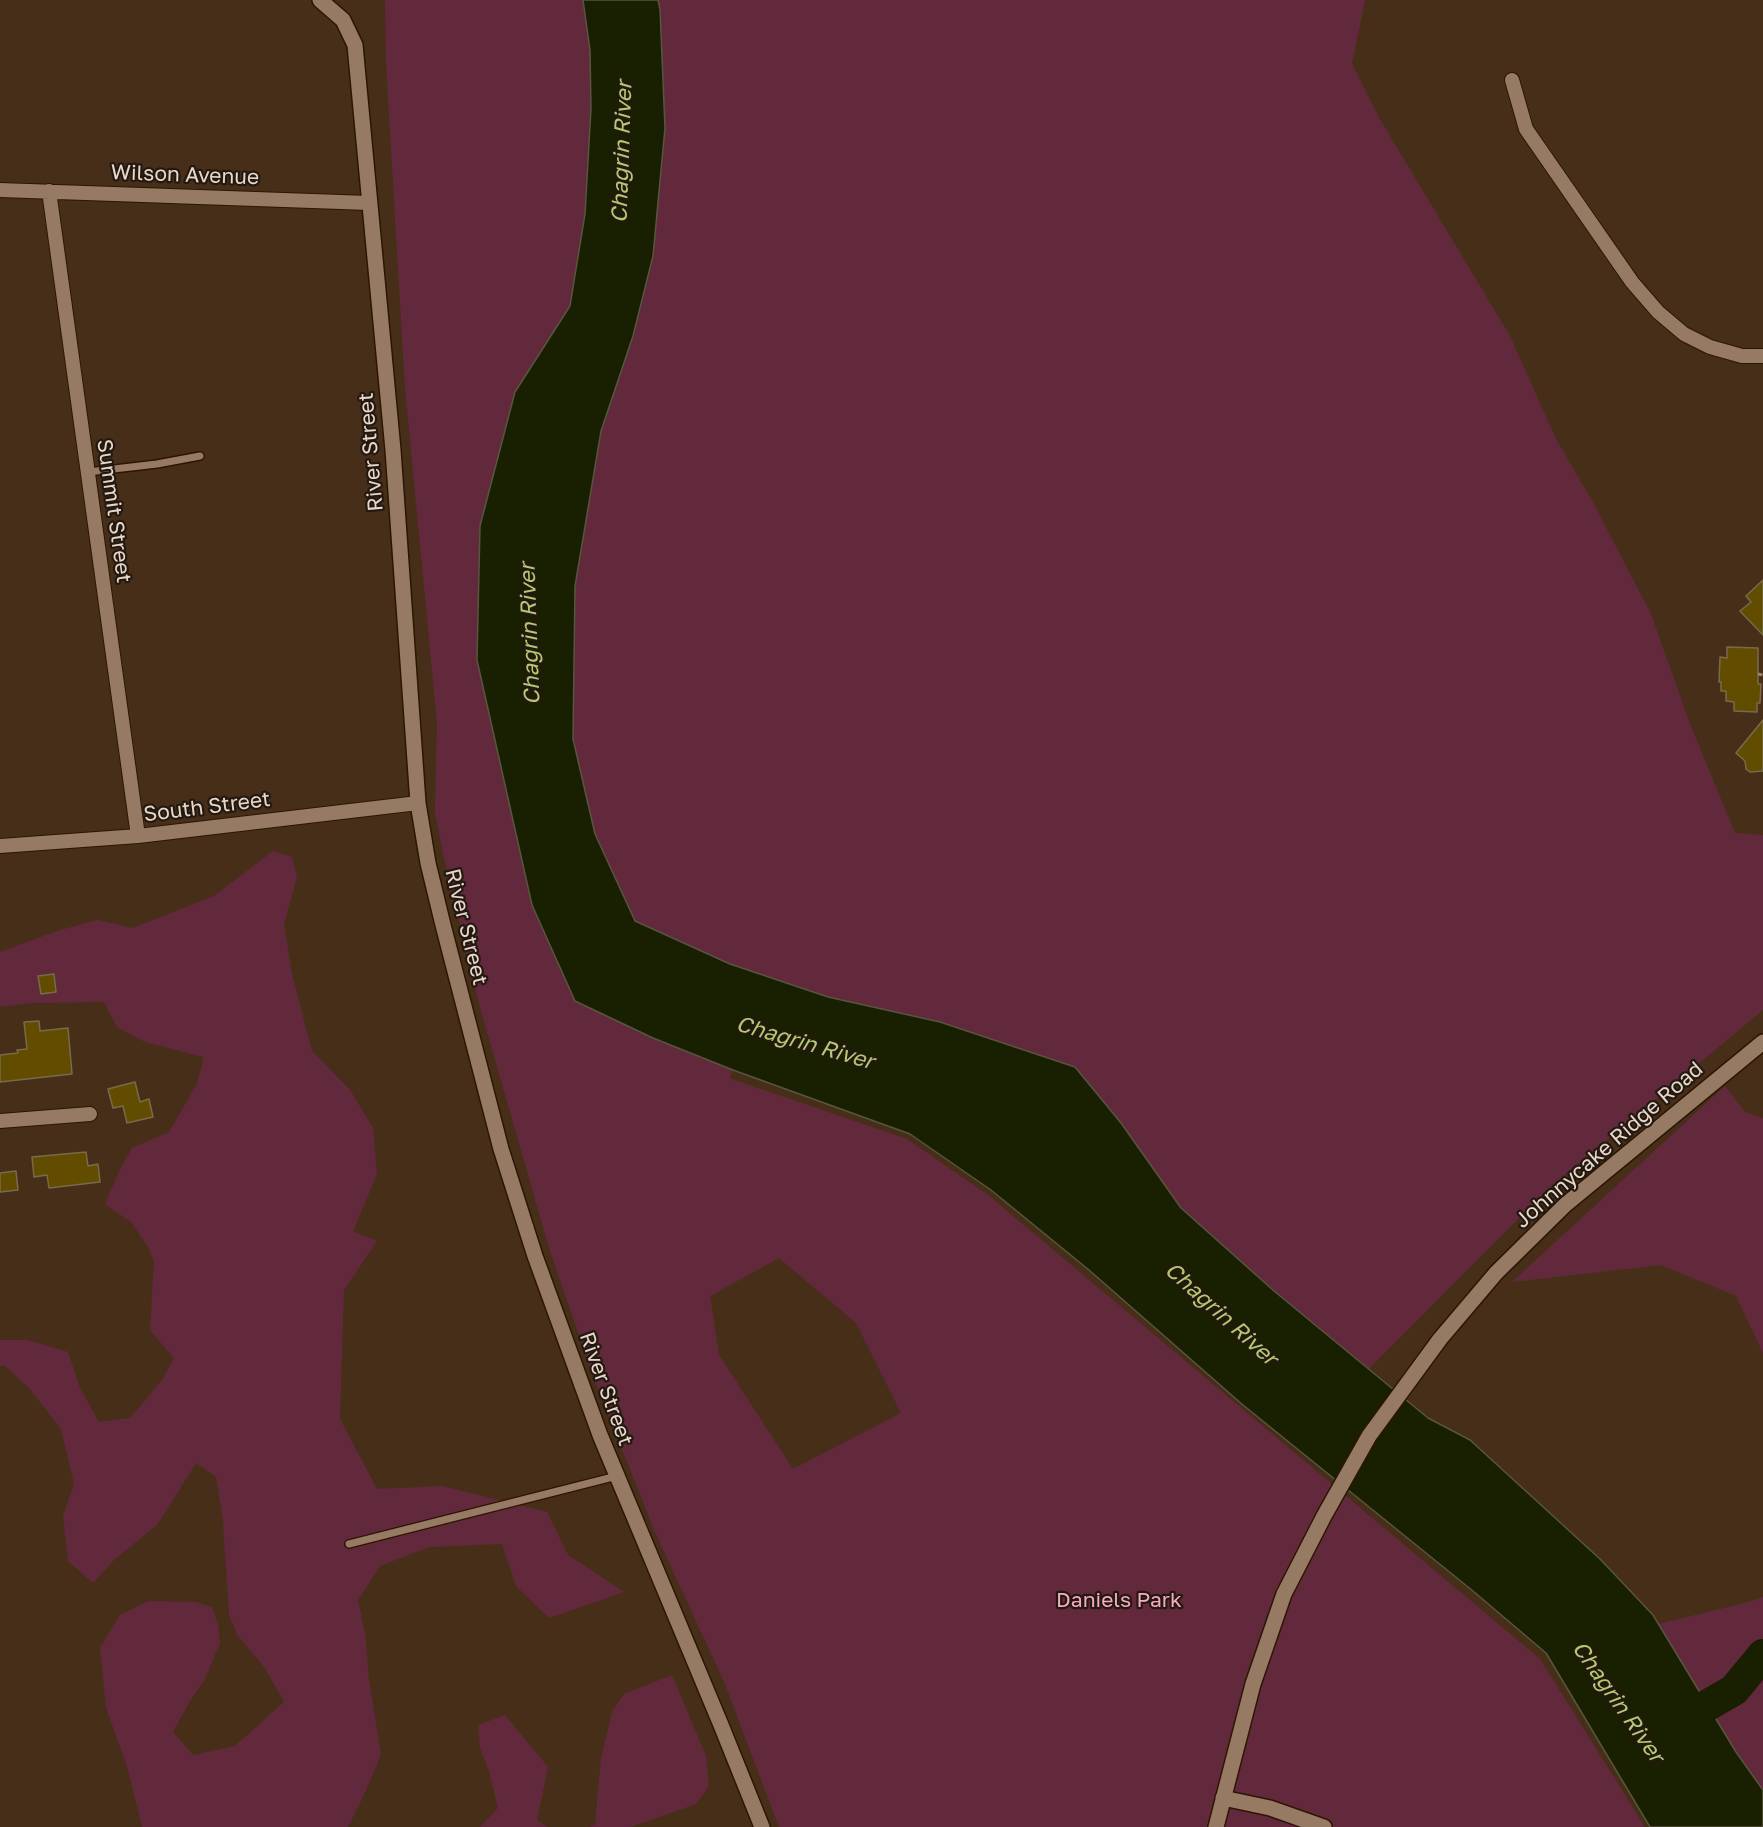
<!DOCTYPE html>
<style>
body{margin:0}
canvas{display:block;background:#472e19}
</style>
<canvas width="1763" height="1827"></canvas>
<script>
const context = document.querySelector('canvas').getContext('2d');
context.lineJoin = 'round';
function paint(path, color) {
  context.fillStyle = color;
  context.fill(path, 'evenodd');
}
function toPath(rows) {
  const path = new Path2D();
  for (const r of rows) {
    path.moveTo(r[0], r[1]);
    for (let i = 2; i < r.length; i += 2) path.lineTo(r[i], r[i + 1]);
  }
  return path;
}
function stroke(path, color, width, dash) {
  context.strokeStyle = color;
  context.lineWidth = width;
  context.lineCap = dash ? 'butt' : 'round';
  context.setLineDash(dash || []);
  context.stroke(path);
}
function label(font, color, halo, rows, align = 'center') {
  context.font = font + ' "Golos Text",sans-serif';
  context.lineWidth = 4.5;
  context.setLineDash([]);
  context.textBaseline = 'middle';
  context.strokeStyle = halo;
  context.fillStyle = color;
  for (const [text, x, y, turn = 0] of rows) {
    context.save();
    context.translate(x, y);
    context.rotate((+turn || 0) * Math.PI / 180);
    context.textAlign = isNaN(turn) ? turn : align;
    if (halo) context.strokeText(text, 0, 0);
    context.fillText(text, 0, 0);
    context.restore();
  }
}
paint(toPath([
 [385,0,583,0,590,50,591,108,585,214,570,306,515,392,480,526,653,1038,733,1070,729,1078,907,1139,988,1195,1540,1659,1645,1827,779,1827,725,1684,655,1532,596,1384,549,1248,481,1011,443,853,435,812,437,722,405,388,386,63],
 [779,1258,856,1323,901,1413,793,1469,719,1355,710,1296],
 [658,0,1365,0,1352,64,1381,121,1510,336,1556,439,1594,504,1651,614,1690,724,1735,833,1763,835,1763,1010,1550,1187,1369,1369,1274,1291,1181,1208,1121,1123,1075,1067,940,1022,828,997,730,964,635,921,595,834,573,739,575,586,601,431,633,336,653,256,665,128],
 [273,851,292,857,297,877,284,924,292,974,312,1051,350,1090,373,1128,377,1174,353,1231,377,1241,344,1290,340,1419,377,1489,442,1486,547,1512,568,1555,624,1592,549,1618,516,1586,502,1544,429,1547,380,1566,358,1600,365,1634,369,1679,381,1755,363,1797,348,1827,142,1827,127,1766,106,1708,100,1648,120,1615,149,1601,196,1602,212,1607,218,1625,220,1643,205,1679,190,1701,173,1732,193,1755,235,1746,284,1702,265,1668,238,1636,229,1615,223,1521,216,1477,196,1463,157,1525,115,1559,93,1583,68,1561,63,1516,74,1484,61,1429,29,1388,5,1366,0,1366,0,1340,27,1340,68,1352,80,1388,99,1422,130,1418,162,1380,174,1358,150,1330,154,1261,148,1247,131,1222,105,1204,121,1167,132,1148,169,1132,197,1084,204,1057,145,1042,117,1027,104,1002,32,1003,0,1007,0,952,57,931,97,920,133,928,214,896],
 [1725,1086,1745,1112,1763,1118,1763,1353,1736,1296,1661,1265,1512,1282],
 [1763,1597,1763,1790,1736,1752,1658,1624,1741,1604],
 [672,1675,706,1756,709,1786,696,1804,631,1827,590,1827,595,1824,601,1759,612,1712,624,1694],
 [505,1715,548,1767,537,1820,547,1827,480,1827,498,1808,489,1771,480,1748,478,1725]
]), '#62293d');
const water = toPath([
 [583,0,658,0,660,9,665,128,653,256,633,336,601,431,575,586,573,739,595,834,635,921,730,964,828,997,940,1022,1075,1067,1121,1123,1181,1208,1274,1291,1428,1418,1470,1440,1600,1559,1653,1615,1736,1752,1763,1790,1763,1827,1650,1827,1546,1653,1473,1591,1243,1405,1089,1270,991,1190,910,1134,733,1070,653,1038,575,1001,532,905,477,660,480,526,515,392,570,306,585,214,591,108,590,50,583,0]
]);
paint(water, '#191f01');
stroke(water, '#57563e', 1.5);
stroke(toPath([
 [1669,1723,1682,1720,1734,1690,1763,1655]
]), '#191f01', 32);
const building = toPath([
 [1763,580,1763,635,1740,611,1751,602,1746,596,1763,580],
 [1727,647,1758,648,1758,684,1761,684,1760,703,1757,703,1757,712,1734,711,1734,702,1726,701,1726,691,1721,691,1721,682,1719,682,1720,657,1727,658,1727,647],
 [1763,720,1763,771,1750,772,1746,769,1745,761,1736,753,1763,720],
 [54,974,56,992,41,994,38,976,54,974],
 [39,1021,40,1031,68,1028,72,1074,0,1082,0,1055,18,1053,17,1050,27,1049,24,1022,39,1021],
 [135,1082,140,1102,149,1099,153,1117,127,1123,123,1106,113,1108,108,1089,135,1082],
 [86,1152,88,1166,98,1164,100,1182,49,1188,47,1175,34,1177,32,1157,86,1152],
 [16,1171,18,1190,0,1192,0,1173,16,1171]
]);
paint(building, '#614c00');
stroke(building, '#776b4b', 1.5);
const lane = toPath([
 [88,472,157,464,200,456],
 [349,1544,617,1476]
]);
const street = toPath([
 [1512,80,1526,129,1632,282,1658,312,1684,334,1710,347,1742,356,1763,356],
 [0,190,369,203],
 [49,191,138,836],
 [0,846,138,836,418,803],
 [0,1121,90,1114]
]);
const secondary = toPath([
 [320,0,343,20,355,45,393,450,418,803,428,863,443,925,501,1149,535,1256,600,1435,721,1725,762,1827],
 [1223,1798,1270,1808,1324,1827],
 [1216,1827,1253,1684,1284,1594,1324,1516,1369,1436,1440,1339,1496,1273,1565,1205,1763,1042]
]);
stroke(lane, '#2c1602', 10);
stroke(street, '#2c1602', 16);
stroke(secondary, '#2c1602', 18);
stroke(toPath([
 [1758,674,1763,675]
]), '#998574', 3, [4.5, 3]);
stroke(lane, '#967a63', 7);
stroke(street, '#967a63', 14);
stroke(secondary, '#967a63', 15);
label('21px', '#e7d8cb', '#241910', [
 ["Wilson Avenue",185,175,2],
 ["River Street",371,452,-95],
 ["Summit Street",114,511,82],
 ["South Street",207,807,-7],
 ["River Street",466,927,76],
 ["Johnnycake Ridge Road",1609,1145,-41],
 ["River Street",606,1389,70]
]);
label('21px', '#f6aac1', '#241910', [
 ["Daniels Park",1119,1600]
]);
label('italic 22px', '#b4ca71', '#241910', [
 ["Chagrin River",622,152,-88],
 ["Chagrin River",530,634,-92],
 ["Chagrin River",805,1043,16],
 ["Chagrin River",1221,1314,42],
 ["Chagrin River",1618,1702,55]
]);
</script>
